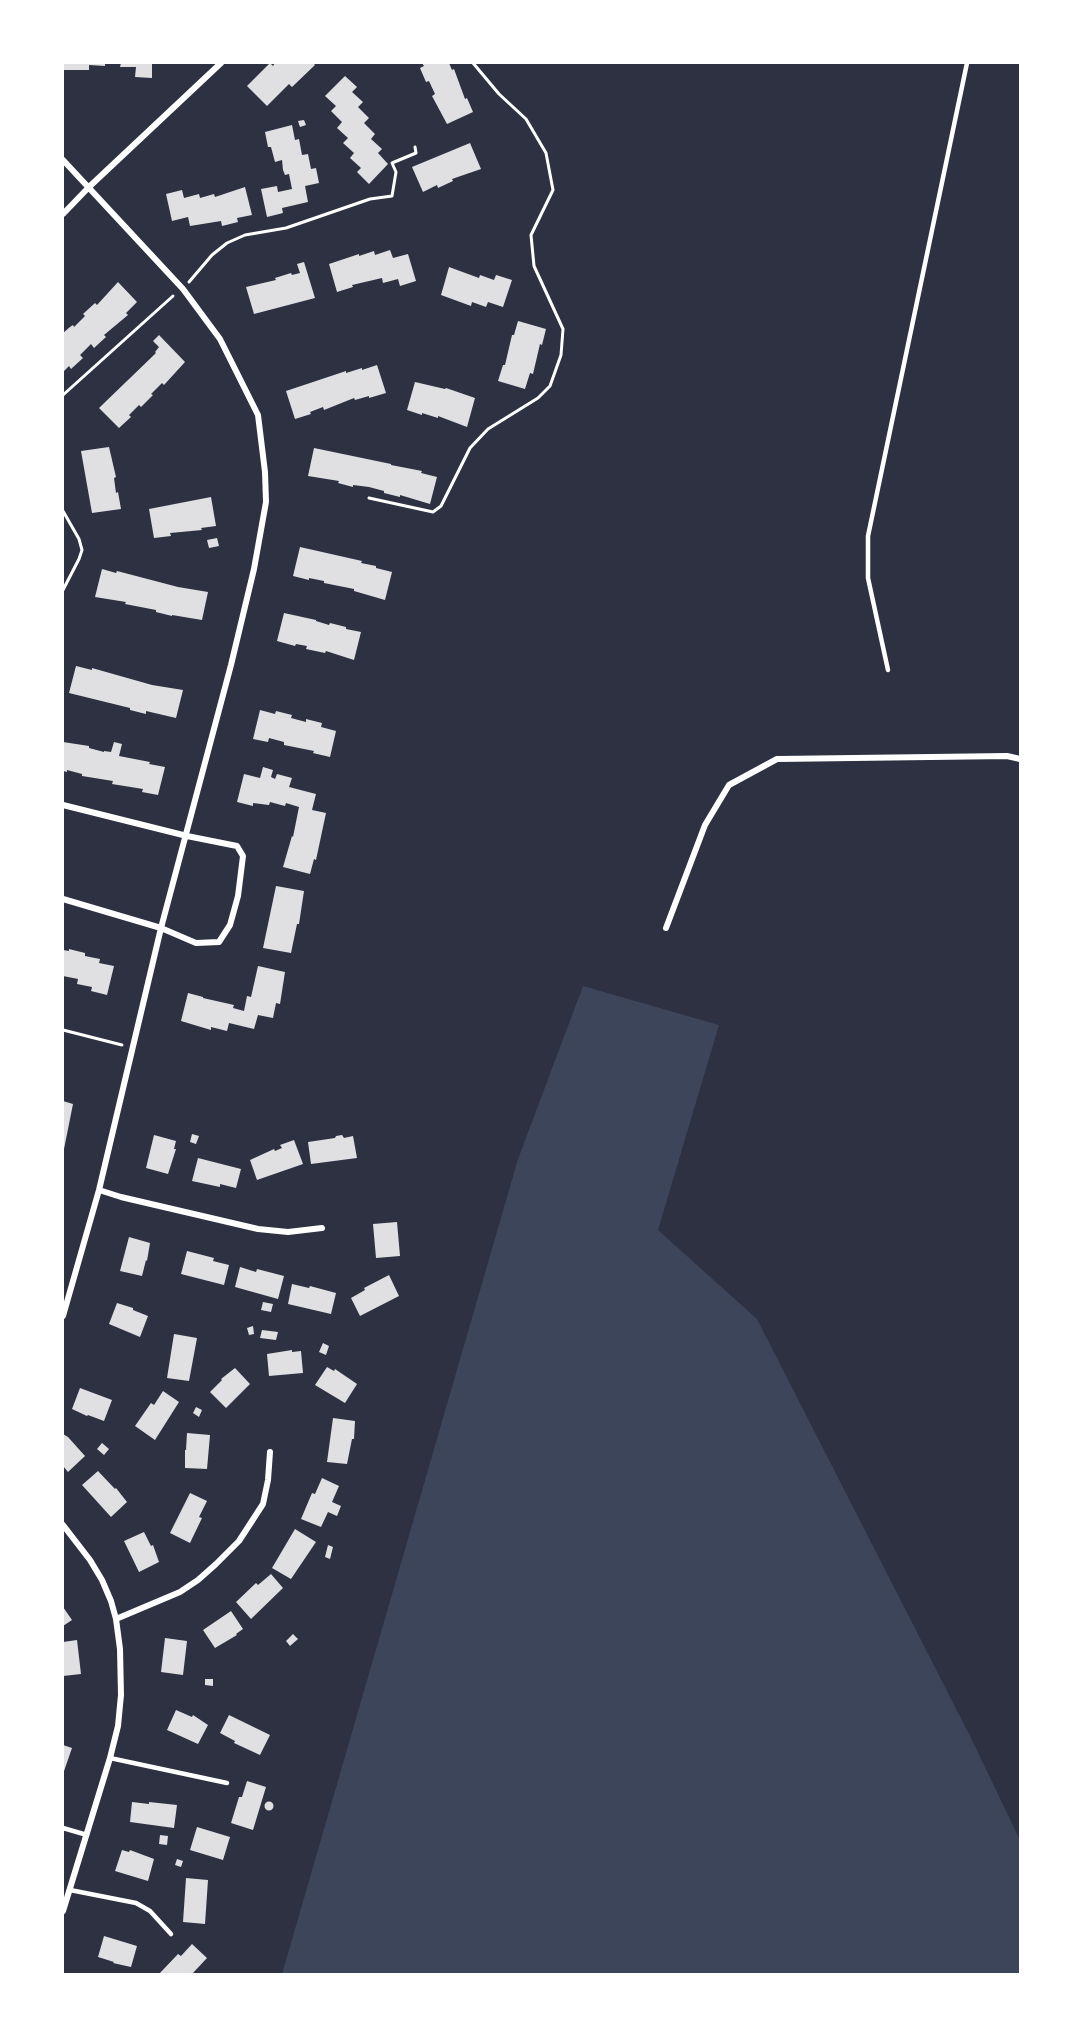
<!DOCTYPE html>
<style>
body{margin:0}
#map{position:relative;width:1083px;height:2037px;overflow:hidden;background:#2d3142;font-family:Lato,sans-serif}
canvas{display:block}
.frame{position:absolute;inset:0;border:64px solid #fff;pointer-events:none}
</style>
<div id="map">
<canvas width="1083" height="2037"></canvas>
<div class="frame"></div>
</div>
<script>
const context = document.querySelector('canvas').getContext('2d');
context.lineJoin = 'round';
function paint(path, color) {
  context.fillStyle = color;
  context.fill(path, 'evenodd');
}
function toPath(rows) {
  const path = new Path2D();
  for (const r of rows) {
    if (r.length === 3) {
      path.moveTo(r[0] + r[2], r[1]);
      path.arc(r[0], r[1], r[2], 0, 2 * Math.PI);
      continue;
    }
    path.moveTo(r[0], r[1]);
    for (let i = 2; i < r.length; i += 2) path.lineTo(r[i], r[i + 1]);
  }
  return path;
}
function stroke(path, color, width, dash) {
  context.strokeStyle = color;
  context.lineWidth = width;
  context.lineCap = dash ? 'butt' : 'round';
  context.setLineDash(dash || []);
  context.stroke(path);
}
paint(toPath([
 [583,986,719,1025,658,1230,757,1319,971,1738,1020,1840,1020,1974,282,1974,518,1159]
]), '#3c4559');
paint(toPath([
 [63,63,105,63,105,66,89,65,89,70,63,70],
 [121,63,152,63,152,78,135,77,136,67,120,67],
 [270,63,273,66,275,63,313,63,315,65,292,87,289,84,267,106,247,86],
 [422,63,449,63,452,70,454,69,465,99,467,98,473,112,447,124,432,96,435,94,429,81,426,82,420,68,424,66],
 [345,76,357,87,352,92,363,102,358,107,369,118,364,123,375,134,371,139,382,149,378,153,388,164,369,184,357,172,361,168,350,158,354,153,343,143,348,138,337,128,342,122,331,111,336,106,325,96],
 [304,120,306,125,300,127,298,121],
 [292,125,295,140,299,139,302,155,308,154,311,169,316,168,319,183,305,186,308,202,282,208,283,213,267,217,261,189,277,186,278,192,292,189,289,174,285,175,283,170,282,160,275,162,271,147,268,147,265,132],
 [470,143,481,169,452,179,453,181,438,188,437,185,423,192,412,167],
 [245,187,252,215,237,218,238,222,222,226,221,221,190,226,188,217,172,221,166,194,182,190,184,198,199,194,200,198,214,194,215,197],
 [390,250,393,258,408,254,416,281,400,286,398,279,383,283,382,278,352,285,353,287,337,292,329,264,359,254,359,256,374,251,375,255],
 [304,262,315,298,254,314,246,287,276,280,275,278,291,273,292,275,300,273,297,264],
 [449,267,479,278,480,275,494,280,496,275,512,280,503,307,488,302,486,307,472,302,471,306,441,295],
 [118,282,137,302,126,313,128,315,104,335,106,337,94,348,91,344,80,355,83,358,71,369,69,366,63,372,63,333,70,327,73,325,74,327,85,316,83,314,95,303,97,305],
 [518,321,546,329,542,345,540,344,533,374,530,373,525,389,498,381,503,365,505,365,512,335,514,335],
 [159,335,185,362,164,385,162,383,151,394,153,395,141,407,139,405,129,415,131,417,119,428,99,408,156,353,155,352,159,347,153,341],
 [377,365,386,393,369,398,369,396,355,400,354,398,324,410,323,407,310,412,311,414,295,419,286,391,346,371,346,373,362,368,362,370],
 [415,382,445,389,446,388,475,398,467,427,438,416,438,418,422,413,422,415,407,410],
 [109,447,116,477,114,478,116,493,118,492,121,509,92,513,81,451],
 [314,448,391,464,391,465,422,471,421,473,437,477,430,504,400,495,400,497,384,493,384,491,369,487,353,485,353,487,338,483,339,481,308,476],
 [211,497,216,526,201,528,202,530,170,533,171,536,154,538,149,509],
 [217,538,219,546,209,548,207,540],
 [300,547,362,561,361,563,376,566,376,568,392,572,385,600,354,591,354,589,324,583,324,581,309,578,309,580,293,576],
 [102,569,116,573,117,571,178,587,208,592,202,620,172,615,172,616,156,612,156,610,125,604,126,602,95,597],
 [284,613,316,620,316,621,329,625,330,623,346,627,346,629,361,632,354,660,326,651,325,653,306,649,307,646,296,644,295,646,277,641],
 [76,666,92,670,92,668,152,685,183,690,176,718,146,711,146,714,130,710,130,708,69,693],
 [260,710,275,714,276,711,292,715,291,718,306,722,306,719,322,723,321,727,336,731,330,757,313,753,314,751,284,745,284,742,269,738,268,742,253,739],
 [63,742,89,746,89,748,104,752,104,751,111,752,114,742,122,744,119,756,150,762,149,764,165,767,158,795,142,792,143,789,112,784,113,781,82,776,82,774,67,770,67,772,63,771],
 [263,767,273,770,271,777,275,779,277,774,292,778,289,787,316,794,312,810,326,813,316,860,314,859,310,874,283,867,292,836,293,837,299,807,286,803,285,806,270,802,269,805,253,803,253,806,237,802,244,774,260,778],
 [276,886,304,891,299,924,297,924,291,953,263,948],
 [69,949,85,953,85,956,100,959,99,963,114,966,107,995,91,991,92,987,77,984,78,979,63,976,63,950,69,951],
 [258,966,285,972,280,1004,276,1003,273,1018,258,1015,254,1029,229,1023,227,1031,211,1027,211,1030,181,1021,188,993,203,997,203,998,234,1005,233,1008,244,1011,247,996,251,997],
 [63,1101,73,1104,64,1149,63,1149],
 [192,1134,199,1136,196,1144,190,1142],
 [154,1135,176,1141,174,1149,176,1149,168,1174,146,1168],
 [342,1135,344,1138,353,1136,357,1158,311,1164,308,1142,335,1138,336,1136],
 [294,1140,303,1164,257,1180,250,1160,274,1149,275,1151,282,1148,280,1145],
 [198,1158,241,1169,236,1188,220,1184,220,1187,192,1181],
 [397,1222,400,1256,376,1258,373,1224],
 [129,1237,150,1243,147,1261,146,1260,142,1276,120,1271],
 [187,1251,214,1258,213,1261,229,1265,224,1285,181,1274],
 [240,1267,256,1272,257,1269,284,1276,278,1299,235,1287],
 [389,1275,399,1296,360,1316,351,1298,365,1290,364,1288],
 [292,1284,309,1288,310,1286,336,1293,331,1314,288,1304],
 [263,1302,273,1304,271,1312,261,1310],
 [117,1303,133,1308,133,1310,148,1316,140,1337,109,1324],
 [253,1326,254,1334,249,1335,247,1328],
 [262,1330,278,1332,276,1340,260,1338],
 [174,1334,197,1338,189,1381,167,1378],
 [323,1343,329,1346,326,1355,319,1352],
 [292,1350,292,1352,301,1351,303,1373,269,1376,267,1354],
 [327,1367,334,1371,335,1369,357,1384,345,1403,315,1385],
 [235,1368,250,1384,226,1408,210,1392,222,1380,221,1379],
 [80,1388,112,1400,104,1421,88,1415,87,1416,72,1409],
 [163,1391,179,1402,155,1440,135,1426,151,1403,154,1405],
 [196,1407,202,1410,199,1417,193,1413],
 [333,1418,355,1421,354,1439,352,1439,347,1464,327,1462],
 [187,1433,210,1435,207,1469,185,1468,185,1450,186,1450],
 [63,1434,68,1437,85,1456,68,1472,63,1466],
 [102,1443,109,1449,104,1455,97,1449],
 [98,1471,115,1489,116,1488,127,1502,111,1517,82,1485],
 [322,1478,339,1486,332,1502,341,1506,337,1516,328,1512,321,1527,301,1519,312,1493,315,1494],
 [190,1493,207,1501,199,1517,202,1518,190,1543,170,1533],
 [295,1529,316,1542,291,1579,272,1568],
 [144,1532,151,1546,153,1545,159,1562,139,1572,124,1541],
 [328,1545,333,1547,330,1559,325,1557],
 [271,1574,283,1588,251,1619,236,1602,256,1583,258,1585],
 [63,1607,72,1620,63,1626],
 [231,1611,243,1629,236,1634,237,1635,215,1648,203,1630],
 [293,1634,298,1639,290,1646,286,1641],
 [165,1638,187,1641,183,1675,161,1672],
 [77,1640,81,1674,63,1676,63,1642],
 [205,1679,213,1679,213,1686,205,1685],
 [176,1710,192,1717,193,1715,208,1725,198,1744,167,1730],
 [229,1715,270,1735,260,1755,234,1743,235,1741,220,1733],
 [63,1745,72,1748,63,1774],
 [247,1781,266,1787,253,1830,231,1823,239,1797,242,1797],
 [269,1806,4.5],
 [132,1802,149,1804,149,1802,177,1805,174,1828,130,1822],
 [197,1827,230,1837,223,1860,190,1850],
 [160,1835,168,1836,167,1845,159,1844],
 [122,1850,129,1852,130,1850,154,1859,148,1881,115,1871],
 [177,1859,183,1861,181,1867,175,1865],
 [186,1878,208,1880,205,1924,183,1922],
 [104,1936,137,1946,131,1967,113,1963,114,1962,98,1957],
 [192,1944,207,1958,192,1974,159,1974,178,1954,181,1956]
]), '#e0e0e3');
stroke(toPath([
 [189,282,212,255,227,243,245,235,286,228,370,199,392,196,396,172,392,163,416,153,415,147],
 [63,395,173,296],
 [369,498,433,512,441,506,470,448,488,429,538,398,550,386,561,355,563,329,534,266,531,235,553,190,546,153,526,119,499,94,473,63],
 [63,511,79,539,82,550,79,559,63,590],
 [63,1030,122,1045]
]), '#fff', 3);
stroke(toPath([
 [888,670,868,578,868,536,967,63],
 [110,1758,227,1783],
 [63,1828,87,1835],
 [70,1890,136,1903,150,1911,171,1934]
]), '#fff', 4.5);
stroke(toPath([
 [63,160,183,289,220,339,258,415,265,472,266,502,254,569,231,665,161,928,99,1190,63,1316],
 [63,214,89,187,221,63],
 [63,805,187,836,237,846,243,856,238,896,230,925,219,942,196,943,161,928,63,899],
 [666,928,705,825,729,785,777,759,1007,756,1020,759],
 [99,1190,121,1197,258,1229,288,1232,322,1228],
 [63,1525,90,1560,102,1580,111,1601,116,1619,120,1649,121,1695,118,1726,110,1758,63,1911],
 [116,1619,180,1592,198,1580,216,1564,239,1541,263,1504,268,1480,270,1452]
]), '#fff', 6);
</script>
